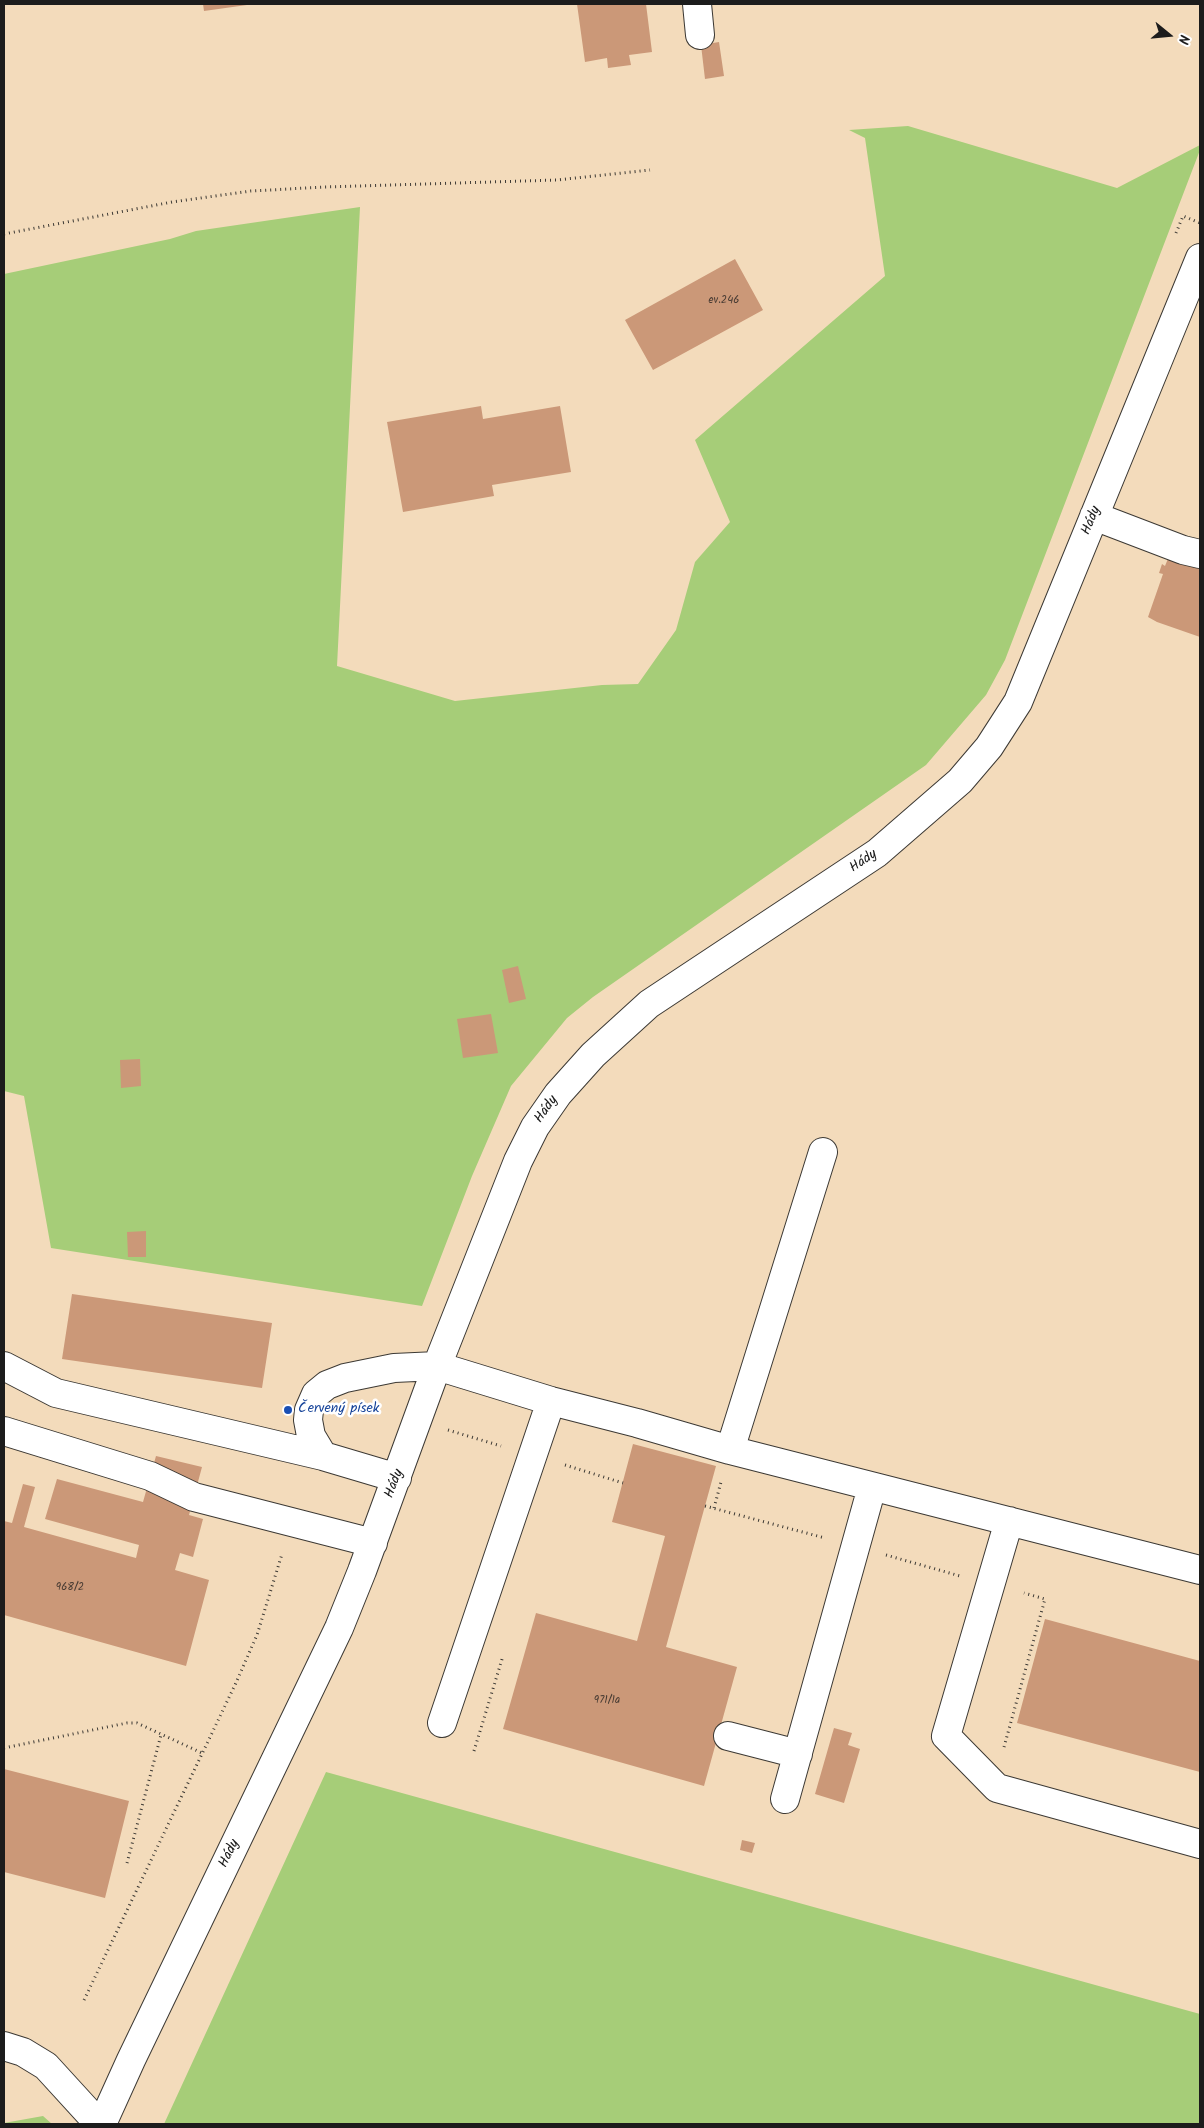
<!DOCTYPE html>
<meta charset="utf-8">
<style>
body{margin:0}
#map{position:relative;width:1204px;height:2128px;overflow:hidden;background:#f3dbbb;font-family:Kalam,sans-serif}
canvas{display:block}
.frame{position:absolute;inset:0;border:5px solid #1c1c1c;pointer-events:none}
.north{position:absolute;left:1144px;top:10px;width:50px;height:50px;-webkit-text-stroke:4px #fff;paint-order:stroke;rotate:107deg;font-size:14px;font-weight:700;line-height:20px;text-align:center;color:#1c1c1c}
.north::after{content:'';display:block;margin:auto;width:18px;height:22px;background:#1c1c1c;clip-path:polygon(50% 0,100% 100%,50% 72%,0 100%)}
</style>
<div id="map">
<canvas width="1204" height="2128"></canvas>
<div class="frame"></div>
<div class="north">N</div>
</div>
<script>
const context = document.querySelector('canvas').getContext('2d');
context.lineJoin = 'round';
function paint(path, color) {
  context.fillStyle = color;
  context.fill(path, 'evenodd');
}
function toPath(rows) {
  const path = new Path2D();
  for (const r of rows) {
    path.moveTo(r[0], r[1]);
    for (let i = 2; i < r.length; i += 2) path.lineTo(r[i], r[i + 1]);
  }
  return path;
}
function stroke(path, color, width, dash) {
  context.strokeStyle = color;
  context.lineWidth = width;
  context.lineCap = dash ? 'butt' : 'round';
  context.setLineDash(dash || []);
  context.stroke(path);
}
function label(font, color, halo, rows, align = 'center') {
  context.font = font + ' Kalam,sans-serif';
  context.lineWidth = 5;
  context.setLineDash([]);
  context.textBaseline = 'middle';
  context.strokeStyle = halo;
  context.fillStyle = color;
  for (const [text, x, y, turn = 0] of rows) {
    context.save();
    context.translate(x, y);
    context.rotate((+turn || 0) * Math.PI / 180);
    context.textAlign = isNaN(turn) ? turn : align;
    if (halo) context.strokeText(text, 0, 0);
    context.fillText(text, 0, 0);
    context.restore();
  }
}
paint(toPath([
 [908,126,1117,188,1200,145,1200,150,1005,660,986,695,926,765,593,997,567,1018,511,1086,472,1176,422,1306,51,1248,24,1096,4,1091,4,274,170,239,196,231,360,207,337,666,455,701,602,685,638,684,676,630,695,562,730,522,695,440,885,276,865,138,849,130],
 [326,1772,1200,2014,1200,2124,164,2124],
 [43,2116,52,2124,4,2124,4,2123]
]), '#a6cd78');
paint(toPath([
 [203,4,247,4,247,5,204,11],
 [577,4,646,4,652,52,629,55,631,65,608,68,607,58,585,62],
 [719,42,724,76,705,79,701,45],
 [735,259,763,310,653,370,625,320],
 [481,406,483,419,560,406,571,472,492,485,494,496,403,512,387,422],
 [1169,556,1200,567,1200,637,1157,622,1148,617,1163,574,1159,573,1162,564,1165,566],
 [518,966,526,999,509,1003,502,970],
 [491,1014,498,1053,463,1058,457,1019],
 [140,1059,141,1086,121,1088,120,1060],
 [146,1231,146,1257,128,1257,127,1232],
 [72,1294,272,1323,262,1388,62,1359],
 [633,1444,716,1466,666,1647,737,1667,704,1786,503,1729,536,1613,637,1641,665,1536,612,1522],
 [156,1456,202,1467,189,1515,203,1519,193,1557,180,1553,175,1570,209,1580,186,1666,4,1615,4,1521,12,1523,23,1484,35,1487,24,1527,136,1558,139,1545,45,1519,57,1479,143,1502],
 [1045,1619,1200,1661,1200,1772,1017,1723],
 [834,1728,852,1733,848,1745,860,1749,844,1803,815,1794],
 [4,1769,129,1801,105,1898,4,1872],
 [742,1840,755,1843,752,1853,740,1850]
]), '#cb9878');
const minor = toPath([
 [697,4,700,35],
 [1094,516,1183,550,1200,554],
 [4,1366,56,1393,323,1456,397,1478],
 [4,1431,150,1476,194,1497,373,1543],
 [730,1450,823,1152],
 [323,1456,311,1436,308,1420,309,1410,316,1394,327,1385,345,1378,394,1368,437,1366,551,1401,637,1423,730,1450,1200,1570],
 [1009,1521,946,1736,997,1788,1200,1844],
 [442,1723,551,1401],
 [728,1736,798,1754],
 [785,1799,872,1487],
 [4,2046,23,2052,46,2066,99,2124],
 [102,2124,131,2060,339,1628,362,1571,437,1366,518,1161,535,1127,558,1094,593,1055,649,1004,877,853,960,781,989,747,1018,702,1200,258]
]);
stroke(minor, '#3c3934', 30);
stroke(toPath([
 [1176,233,1183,216,1200,223],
 [4,234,172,202,251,191,325,187,557,180,650,170],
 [448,1430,501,1446],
 [565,1465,623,1483],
 [705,1506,825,1538],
 [714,1508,721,1482],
 [886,1555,960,1576],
 [1004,1747,1045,1599,1024,1593],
 [4,1748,127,1723,137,1723,202,1753],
 [474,1751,503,1656],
 [127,1863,161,1735],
 [84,2000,235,1685,257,1635,282,1554]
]), '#3c3934', 3, [1, 4]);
stroke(minor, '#fff', 28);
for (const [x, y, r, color] of [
 [288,1410,5,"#1a4fb4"]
]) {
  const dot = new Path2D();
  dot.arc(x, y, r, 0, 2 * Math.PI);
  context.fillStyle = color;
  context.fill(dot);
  stroke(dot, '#fff', 2);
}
label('11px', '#483b33', null, [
 ["ev.246",724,301],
 ["968/2",70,1588],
 ["971/1a",607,1701]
]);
label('14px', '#1c1c1c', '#fff', [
 ["Hády",1092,521,-68],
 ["Hády",864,862,-34],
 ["Hády",547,1110,-55],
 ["Hády",395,1484,-69],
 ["Hády",230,1854,-64]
]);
label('14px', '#164399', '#fff', [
 ["Červený písek",298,1410]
], 'left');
</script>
